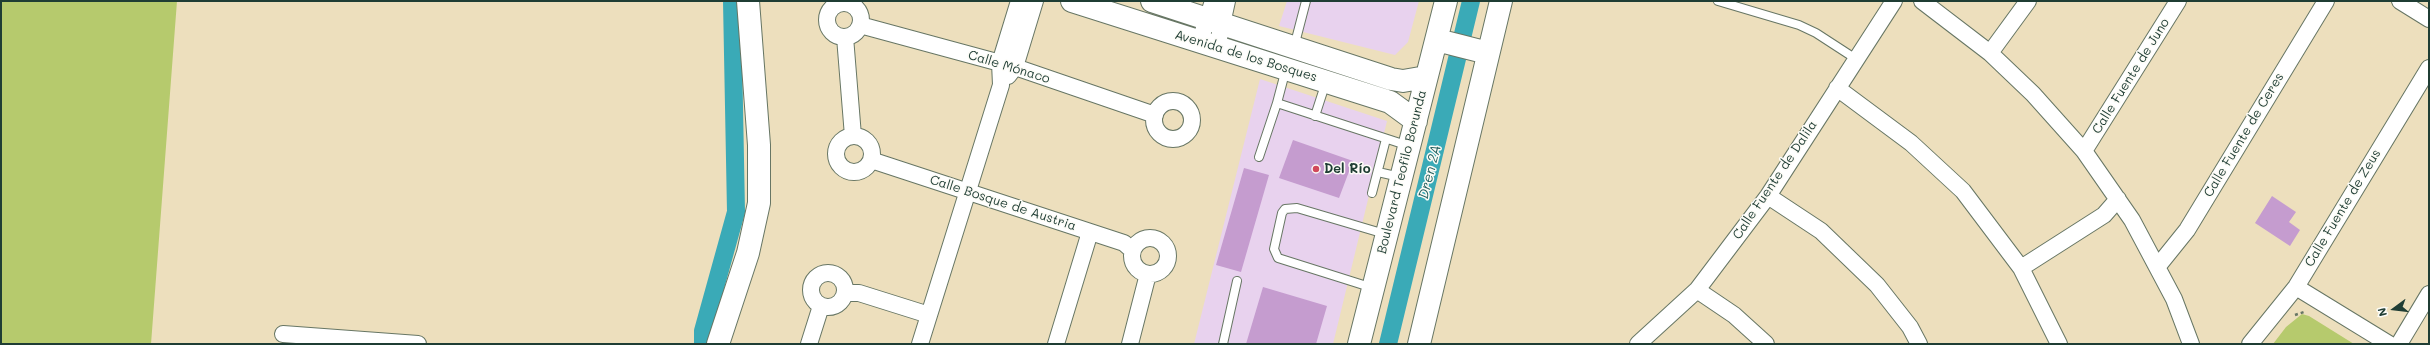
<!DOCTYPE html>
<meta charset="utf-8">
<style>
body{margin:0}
#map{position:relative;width:2430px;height:345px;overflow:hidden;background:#eddfbd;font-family:Mali,sans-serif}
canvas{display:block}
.frame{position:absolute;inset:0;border:2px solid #1f3d34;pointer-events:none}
.north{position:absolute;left:2374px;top:289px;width:40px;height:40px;-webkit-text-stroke:3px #fdfcf7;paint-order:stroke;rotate:255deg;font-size:11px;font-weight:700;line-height:16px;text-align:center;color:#1f3d34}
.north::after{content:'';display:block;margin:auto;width:14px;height:18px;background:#1f3d34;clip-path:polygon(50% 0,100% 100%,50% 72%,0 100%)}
</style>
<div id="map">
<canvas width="2430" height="345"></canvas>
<div class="frame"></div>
<div class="north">N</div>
</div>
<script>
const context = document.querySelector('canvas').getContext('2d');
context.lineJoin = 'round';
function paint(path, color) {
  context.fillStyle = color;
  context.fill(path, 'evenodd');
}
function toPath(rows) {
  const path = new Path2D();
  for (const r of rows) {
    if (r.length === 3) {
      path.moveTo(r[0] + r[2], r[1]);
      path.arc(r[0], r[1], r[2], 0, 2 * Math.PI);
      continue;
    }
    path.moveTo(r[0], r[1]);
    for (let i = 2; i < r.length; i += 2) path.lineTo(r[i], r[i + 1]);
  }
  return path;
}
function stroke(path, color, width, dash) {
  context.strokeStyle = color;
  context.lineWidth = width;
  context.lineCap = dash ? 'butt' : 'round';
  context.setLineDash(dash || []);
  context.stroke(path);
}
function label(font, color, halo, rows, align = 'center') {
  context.font = font + ' Mali,sans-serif';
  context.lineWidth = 3;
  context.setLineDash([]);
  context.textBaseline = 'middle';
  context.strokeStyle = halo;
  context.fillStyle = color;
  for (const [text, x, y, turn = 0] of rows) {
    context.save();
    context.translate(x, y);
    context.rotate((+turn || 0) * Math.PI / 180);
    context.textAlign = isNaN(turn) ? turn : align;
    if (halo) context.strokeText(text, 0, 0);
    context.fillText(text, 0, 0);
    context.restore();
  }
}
paint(toPath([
 [1287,1,1419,1,1408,42,1395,55,1279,26],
 [1260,79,1387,121,1333,344,1194,344]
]), '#e8d2ee');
paint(toPath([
 [1,1,177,1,151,344,1,344],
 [2302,314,2309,316,2354,344,2273,344,2286,327]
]), '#b6ca6d');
stroke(toPath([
 [703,344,703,331,736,212,732,1],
 [1388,344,1471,1]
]), '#3aaab7', 18);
paint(toPath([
 [1293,140,1353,161,1339,198,1279,178],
 [1244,168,1269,175,1241,272,1216,265],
 [2272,196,2296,212,2289,222,2300,230,2290,246,2255,223],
 [1263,287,1327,306,1316,344,1246,344]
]), '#c59ccf');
const lane = toPath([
 [1718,1,1799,25,1816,33,1856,59],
 [1294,47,1306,1],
 [1277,103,1286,69],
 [1315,116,1326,82],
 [1259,157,1277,103,1409,146],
 [1378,172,1400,177],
 [1372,193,1386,139],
 [1373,288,1278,258,1274,249,1282,213,1285,209,1297,208,1385,234],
 [1223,344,1237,281]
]);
const street = toPath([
 [1922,1,1990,53,2033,94,2084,151,2132,220,2174,299,2191,344],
 [2400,1,2429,19],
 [844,20,17],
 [860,25,1015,67,1155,115],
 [845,37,853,136],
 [1200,41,1213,1],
 [1217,47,1227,1],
 [1990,53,2028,1],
 [1008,76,1015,67,1035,1],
 [1837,88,1911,143,1963,191,2021,268,2059,344],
 [1173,120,19],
 [854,154,18],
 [2084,151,2178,1],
 [871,160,1124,243,1132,250],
 [1768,196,1821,231,1877,285,1910,327,1919,344],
 [1150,256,18],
 [2158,266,2187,230,2326,1],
 [2021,268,2104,215,2118,199],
 [828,290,17],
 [2296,287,2389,344],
 [1697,290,1734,315,1766,344],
 [845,293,859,293,929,315],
 [283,334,418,344],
 [809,344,821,306],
 [920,344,1001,85,1000,63,1019,1],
 [1056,344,1090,232],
 [1130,344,1148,274],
 [1638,344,1697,290,1768,196,1894,1],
 [2250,344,2296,287,2429,68],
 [2399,344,2429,294]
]);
const secondary = toPath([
 [1072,1,1390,102,1416,121],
 [1152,1,1391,79,1403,81,1426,77],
 [1437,40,1488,53],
 [718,344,748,253,759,203,759,145,748,1],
 [1359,344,1446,1],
 [1419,344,1501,1]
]);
stroke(lane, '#677664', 10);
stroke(street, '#677664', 18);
stroke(secondary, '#677664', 24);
stroke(toPath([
 [2295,315,2304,312]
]), '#677664', 2.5, [3, 3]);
stroke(lane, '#fff', 8);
stroke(street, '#fff', 16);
stroke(secondary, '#fff', 22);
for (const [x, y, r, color] of [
 [1316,169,4,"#d1495b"]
]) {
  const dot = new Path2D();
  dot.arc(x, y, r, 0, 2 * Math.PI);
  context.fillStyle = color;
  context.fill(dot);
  stroke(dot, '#fdfcf7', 1.5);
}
label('13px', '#1f3d34', '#fdfcf7', [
 ["Avenida de los Bosques",1246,56,17],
 ["Calle Mónaco",1009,67,17],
 ["Calle Fuente de Juno",2131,76,-58],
 ["Calle Fuente de Ceres",2244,135,-59],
 ["Boulevard Teofilo Borunda",1402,172,-76],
 ["Calle Fuente de Dalila",1775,180,-56],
 ["Calle Bosque de Austria",1003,203,18],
 ["Calle Fuente de Zeus",2343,208,-59]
]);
label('bold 13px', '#1f3d34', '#fdfcf7', [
 ["Del Río",1324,169]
], 'left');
label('italic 14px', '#286362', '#fdfcf7', [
 ["Dren 2A",1430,172,-76]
]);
</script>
